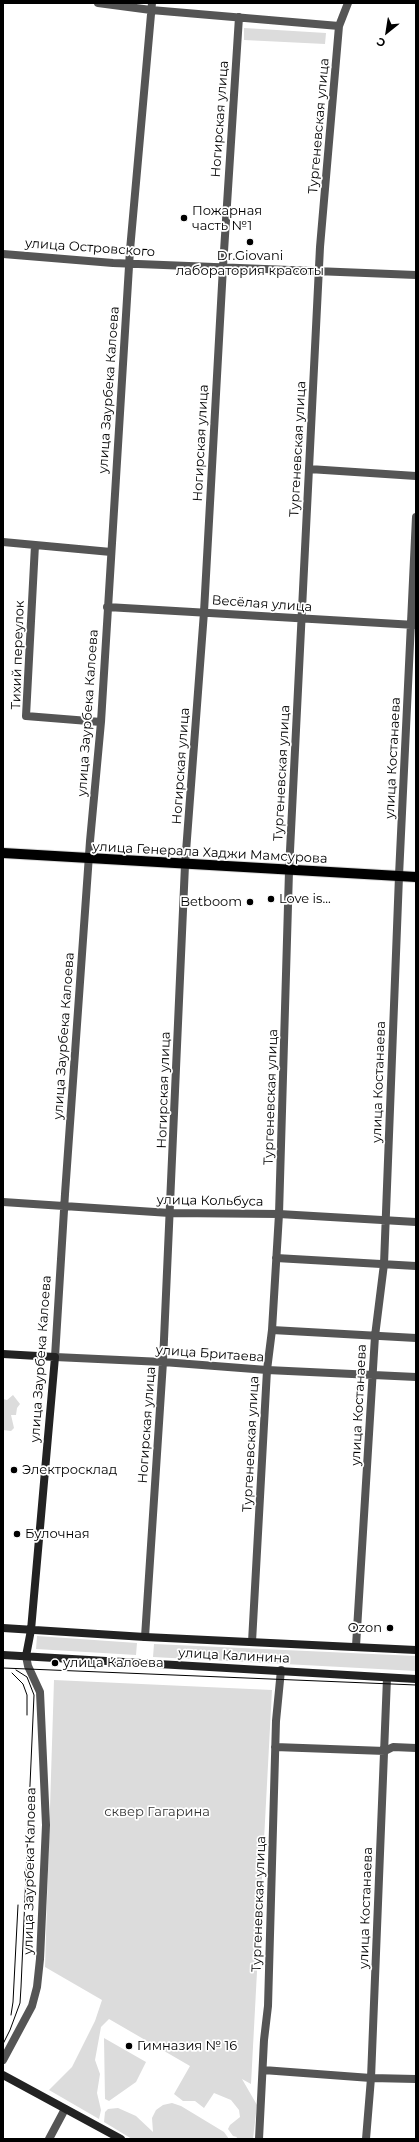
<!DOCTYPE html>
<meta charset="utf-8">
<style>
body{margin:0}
#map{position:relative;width:419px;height:2142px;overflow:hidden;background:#fff;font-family:Montserrat,sans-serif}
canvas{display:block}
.frame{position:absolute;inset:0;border:4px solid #000;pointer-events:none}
.north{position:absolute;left:367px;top:12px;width:40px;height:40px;-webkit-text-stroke:3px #fff;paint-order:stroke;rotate:210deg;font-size:11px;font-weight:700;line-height:16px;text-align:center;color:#000}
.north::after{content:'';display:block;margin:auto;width:14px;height:18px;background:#000;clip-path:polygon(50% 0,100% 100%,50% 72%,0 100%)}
</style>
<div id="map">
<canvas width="419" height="2142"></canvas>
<div class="frame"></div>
<div class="north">С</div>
</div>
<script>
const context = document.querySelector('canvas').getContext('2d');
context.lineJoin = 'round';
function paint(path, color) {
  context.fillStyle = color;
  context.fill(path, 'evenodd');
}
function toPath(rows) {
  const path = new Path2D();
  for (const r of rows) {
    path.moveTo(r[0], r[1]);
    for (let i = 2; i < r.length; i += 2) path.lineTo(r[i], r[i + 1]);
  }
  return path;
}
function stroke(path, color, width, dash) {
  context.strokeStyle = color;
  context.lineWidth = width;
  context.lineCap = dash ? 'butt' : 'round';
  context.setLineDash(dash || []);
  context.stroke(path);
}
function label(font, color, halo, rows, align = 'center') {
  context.font = font + ' Montserrat,sans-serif';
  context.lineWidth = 3.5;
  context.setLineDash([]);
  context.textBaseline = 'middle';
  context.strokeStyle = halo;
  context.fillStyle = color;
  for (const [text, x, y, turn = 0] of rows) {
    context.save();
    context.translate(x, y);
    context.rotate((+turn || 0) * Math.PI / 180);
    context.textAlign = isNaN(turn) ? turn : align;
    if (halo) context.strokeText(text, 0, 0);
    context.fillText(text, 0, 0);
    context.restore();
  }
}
paint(toPath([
 [244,28,326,33,325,44,244,40],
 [13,1395,20,1404,17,1408,16,1415,11,1415,14,1428,11,1431,3,1430,3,1399,7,1400],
 [37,1636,137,1643,136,1655,36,1649],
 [154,1644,416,1656,416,1671,153,1657],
 [54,1680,272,1690,251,2084,242,2079,257,2105,253,2139,236,2139,237,2137,233,2136,228,2129,230,2125,240,2117,239,2110,231,2100,214,2093,204,2108,195,2101,183,2101,174,2094,190,2066,109,2019,101,2027,95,2060,100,2074,97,2093,101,2110,99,2119,49,2090,72,2067,95,2021,102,2000,45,1967],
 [104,2038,146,2062,136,2082,109,2101,105,2099],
 [172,2103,181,2106,224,2132,229,2139,132,2139,104,2122,105,2112,108,2109,118,2108,136,2116,153,2132,152,2118,156,2110,163,2105]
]), '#dcdcdc');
const primary = toPath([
 [3,853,416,877]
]);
stroke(primary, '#dbdbdb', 12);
stroke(toPath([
 [98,3,151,10,339,26],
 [152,3,130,250,101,722,90,841,65,1194,55,1357,163,1362,267,1370,416,1377],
 [3,254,113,263,416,275],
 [309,469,416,476],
 [3,542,111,552],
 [35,545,26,716,101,722],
 [107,607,415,625],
 [3,1202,170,1213,279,1214,416,1222],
 [276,1258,416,1266],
 [272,1330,416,1338],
 [145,1637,163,1362,185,865,204,612,223,267,239,17],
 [252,1642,267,1370,272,1330,279,1214,289,871,320,247,339,26,348,3],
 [356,1646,375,1336,384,1264,399,876,416,517],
 [275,1747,385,1751,393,1747,416,1748],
 [3,2060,32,2006,37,1987,40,1959,46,1825,40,1692,28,1666,26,1656],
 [263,2070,371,2078,416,2079],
 [49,2139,65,2109],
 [259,2139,264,2040,268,2006,276,1721,281,1670],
 [366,2139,371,2078,387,1678]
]), '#555', 8);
stroke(toPath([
 [3,1354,55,1357,31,1630,26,1656],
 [3,1628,145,1637,416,1650],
 [3,1655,416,1679],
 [3,2075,121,2139]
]), '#222', 8);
stroke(primary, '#000', 10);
stroke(toPath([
 [3,1668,416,1685],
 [12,1673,23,1684,27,1695,27,1715],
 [11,2015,13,2002,18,1905],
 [3,2044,10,2030,20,2003,21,1987,34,1695,27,1677,16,1670]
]), '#000', 1);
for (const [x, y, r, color] of [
 [184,218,4,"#000"],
 [250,242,4,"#000"],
 [271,899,4,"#000"],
 [250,902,4,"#000"],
 [14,1470,4,"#000"],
 [17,1534,4,"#000"],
 [390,1628,4,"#000"],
 [55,1663,4,"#000"],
 [129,2046,4,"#000"]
]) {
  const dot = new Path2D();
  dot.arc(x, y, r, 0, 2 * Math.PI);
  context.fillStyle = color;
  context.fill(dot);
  stroke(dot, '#fff', 1.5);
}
label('13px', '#000', '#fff', [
 ["Ногирская улица",220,119,-86],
 ["Тургеневская улица",319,126,-85],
 ["улица Островского",90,248,4],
 ["улица Заурбека Калоева",109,390,-86],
 ["Ногирская улица",201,443,-87],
 ["Тургеневская улица",298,449,-87],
 ["Весёлая улица",262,604,4],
 ["Тихий переулок",18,655,-88],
 ["улица Заурбека Калоева",88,713,-86],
 ["улица Костанаева",393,758,-87],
 ["Ногирская улица",181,766,-86],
 ["Тургеневская улица",282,773,-87],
 ["улица Генерала Хаджи Мамсурова",210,853,3],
 ["улица Заурбека Калоева",64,1036,-86],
 ["улица Костанаева",379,1082,-88],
 ["Ногирская улица",164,1090,-88],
 ["Тургеневская улица",271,1097,-88],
 ["улица Кольбуса",210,1201,1],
 ["улица Бритаева",210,1354,4],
 ["улица Заурбека Калоева",41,1359,-86],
 ["улица Костанаева",359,1405,-87],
 ["Ногирская улица",147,1425,-86],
 ["Тургеневская улица",251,1444,-87],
 ["улица Калинина",234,1656,3],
 ["улица Заурбека Калоева",30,1871,-89],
 ["Тургеневская улица",259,1904,-88],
 ["улица Костанаева",366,1908,-88]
]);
label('13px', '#000', '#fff', [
 ["Пожарная",192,211],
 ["часть №1",192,226],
 ["Dr.Giovani",250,256,"center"],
 ["лаборатория красоты",250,271,"center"],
 ["Love is...",279,899],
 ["Betboom",242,902,"right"],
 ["Электросклад",22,1470],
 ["Булочная",25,1534],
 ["Ozon",382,1628,"right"],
 ["улица Калоева",63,1663],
 ["Гимназия № 16",137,2046]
], 'left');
label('13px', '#333', '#fff', [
 ["сквер Гагарина",157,1812]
]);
</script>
